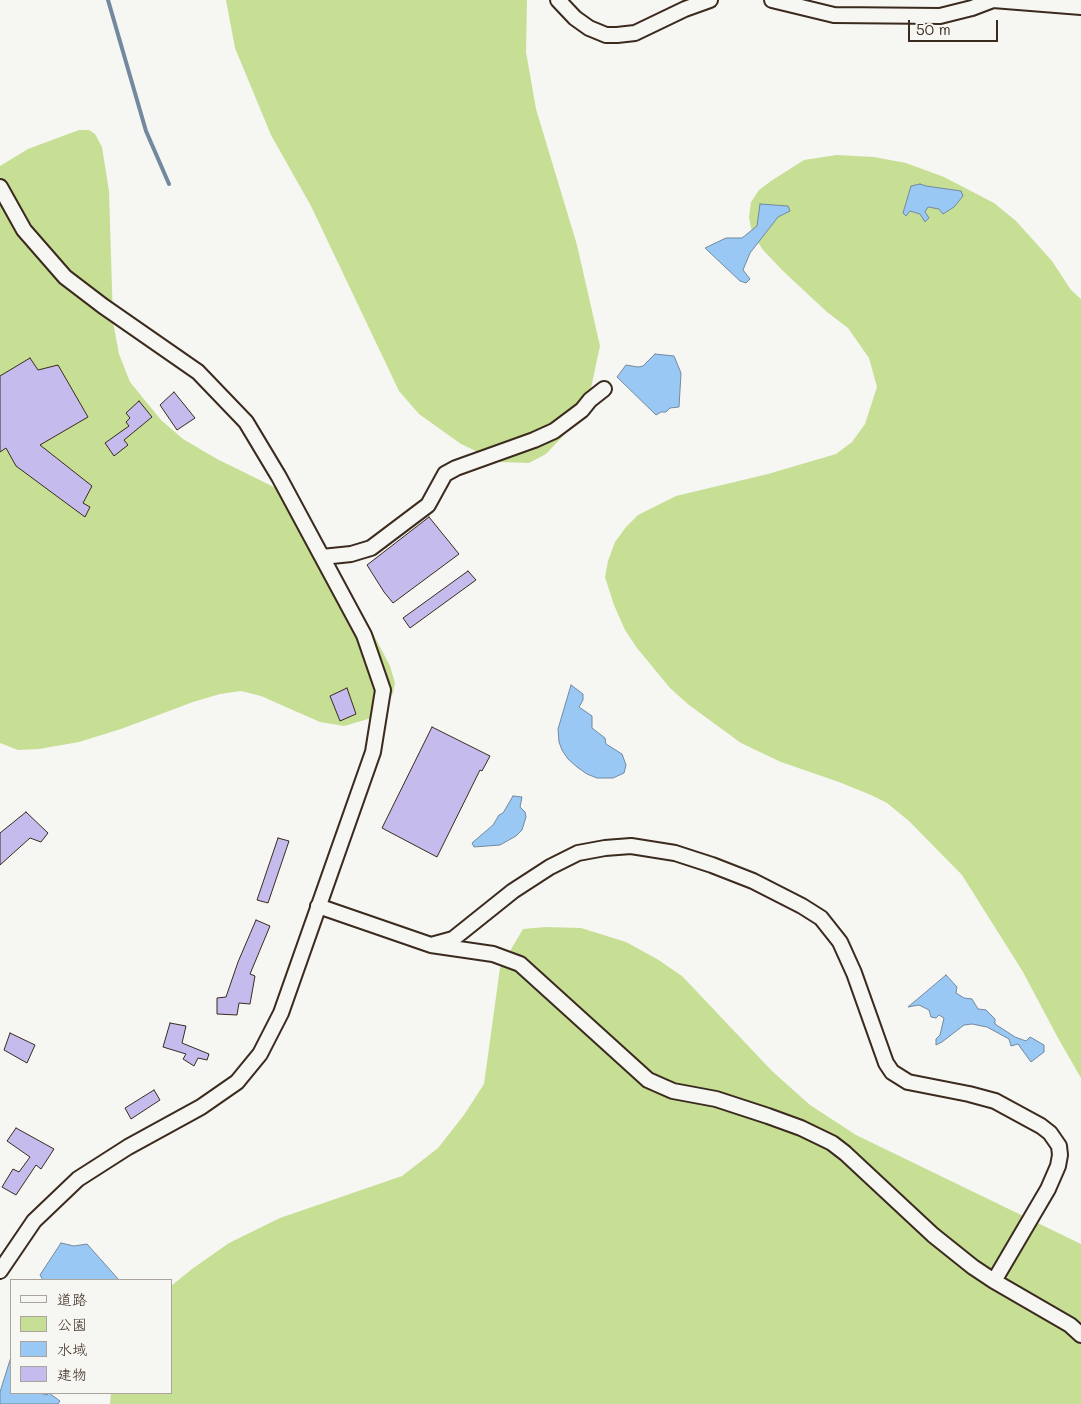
<!DOCTYPE html>
<meta charset="utf-8">
<style>
body{margin:0}
#map{position:relative;width:1081px;height:1404px;overflow:hidden;background:#f6f6f2;font-family:Mali,"Klee One",sans-serif}
canvas{display:block}
.legend{position:absolute;left:10px;top:1279px;width:162px;height:115px;box-sizing:border-box;background:#f6f6f2;border:1px solid #aba49d;margin:0;padding:6px 9px;list-style:none;font-size:15px;color:#3b2a1e}
.legend li{display:flex;align-items:center;gap:10px;height:25px}
.legend b{width:25px;border:1px solid #aba49d}
.scale{position:absolute;left:908px;top:20px;width:90px;height:22px;box-sizing:border-box;border:2px solid #3b2a1e;border-top:0;padding-left:6px;font-size:15px;line-height:18px;white-space:nowrap;color:#3b2a1e;-webkit-text-stroke:4px #f6f6f2;paint-order:stroke}
</style>
<div id="map">
<canvas width="1081" height="1404"></canvas>
<ul class="legend">
<li><b style="height:6px;background:#f6f6f2"></b>道路</li>
<li><b style="height:14px;background:#c6df95"></b>公園</li>
<li><b style="height:14px;background:#99c8f4"></b>水域</li>
<li><b style="height:14px;background:#c5bced"></b>建物</li>
</ul>
<div class="scale">50 m</div>
</div>
<script>
const context = document.querySelector('canvas').getContext('2d');
context.lineJoin = 'round';
function paint(path, color) {
  context.fillStyle = color;
  context.fill(path, 'evenodd');
}
function toPath(rows) {
  const path = new Path2D();
  for (const r of rows) {
    path.moveTo(r[0], r[1]);
    for (let i = 2; i < r.length; i += 2) path.lineTo(r[i], r[i + 1]);
  }
  return path;
}
function stroke(path, color, width, dash) {
  context.strokeStyle = color;
  context.lineWidth = width;
  context.lineCap = dash ? 'butt' : 'round';
  context.setLineDash(dash || []);
  context.stroke(path);
}
paint(toPath([
 [226,0,527,0,526,52,536,109,577,245,600,346,591,388,575,419,563,436,546,454,529,463,499,462,461,444,419,414,399,391,311,206,271,135,235,48],
 [79,130,89,130,95,134,102,147,109,191,113,322,119,354,130,382,161,420,183,439,217,459,284,492,367,622,390,666,395,683,393,693,386,707,375,717,344,726,320,722,261,696,241,691,220,694,193,702,121,729,79,742,39,749,18,750,0,743,0,166,28,149],
 [837,155,874,157,906,163,944,177,994,203,1016,221,1052,261,1071,290,1081,299,1081,1078,1058,1038,1023,972,962,875,909,821,887,803,871,795,839,782,781,762,741,743,689,705,670,688,637,648,625,630,614,605,605,577,608,561,615,542,626,527,638,515,676,496,768,474,836,454,852,442,865,424,877,387,869,358,848,328,827,312,783,271,763,250,752,233,749,217,751,202,759,190,771,181,804,160],
 [545,927,581,928,626,942,657,959,682,976,772,1071,810,1105,856,1135,1081,1244,1081,1404,110,1404,111,1393,171,1393,171,1286,192,1269,229,1243,280,1218,402,1176,438,1148,464,1115,484,1084,500,968,523,929]
]), '#c6df95');
const water = toPath([
 [920,184,926,186,961,191,963,196,954,207,943,214,939,209,928,207,925,212,929,218,925,222,920,214,910,211,906,216,903,213,911,186,920,184],
 [760,204,788,206,790,211,778,217,750,253,743,270,750,279,746,283,740,281,705,248,726,238,742,238,757,226,760,204],
 [655,354,674,356,681,373,679,407,670,408,666,412,661,412,656,415,617,377,626,365,638,367,643,366,655,354],
 [571,685,583,694,583,700,579,707,592,716,592,728,605,738,606,744,622,754,626,765,624,773,613,778,597,778,587,774,577,767,568,759,562,750,559,742,558,729,571,685],
 [513,796,522,797,520,807,525,812,526,817,522,830,516,836,500,845,474,847,472,843,493,825,499,815,503,813,513,796],
 [946,975,957,987,956,993,964,998,972,999,978,1009,986,1010,995,1019,995,1024,1015,1037,1026,1041,1030,1037,1044,1045,1044,1052,1031,1062,1018,1044,1011,1046,1009,1039,987,1027,972,1024,964,1025,942,1042,936,1045,936,1039,940,1035,944,1018,939,1015,936,1018,931,1017,929,1010,919,1005,908,1007,946,975],
 [61,1243,74,1246,87,1244,119,1280,43,1280,40,1275,61,1243],
 [11,1357,11,1393,40,1393,47,1395,49,1393,60,1401,58,1404,0,1404,0,1392,11,1357]
]);
paint(water, '#99c8f4');
stroke(water, '#73899e', 1);
stroke(toPath([
 [108,0,146,131,169,184]
]), '#73899e', 4);
const building = toPath([
 [30,358,38,370,58,365,88,417,40,445,92,486,83,503,90,507,85,517,16,466,6,448,0,452,0,376,30,358],
 [174,392,195,418,177,430,160,405,174,392],
 [139,401,152,417,124,440,128,445,114,456,105,443,129,426,126,422,130,418,126,413,139,401],
 [429,517,459,554,393,603,384,592,367,565,429,517],
 [468,571,476,580,410,628,403,618,468,571],
 [347,688,356,714,340,721,330,696,347,688],
 [432,727,490,756,482,771,480,770,437,857,382,828,432,727],
 [26,812,48,833,41,842,30,838,0,865,0,833,26,812],
 [278,838,289,841,268,903,257,900,278,838],
 [256,920,270,926,250,974,255,976,250,1004,239,1003,237,1015,217,1014,217,998,226,997,238,962,256,920],
 [170,1023,186,1026,182,1043,209,1054,207,1060,198,1058,194,1066,183,1059,186,1054,163,1047,170,1023],
 [10,1033,35,1045,27,1063,4,1050,10,1033],
 [154,1090,160,1100,131,1119,125,1108,154,1090],
 [16,1128,54,1149,41,1169,36,1165,16,1195,2,1187,13,1169,19,1172,30,1157,7,1141,16,1128]
]);
paint(building, '#c5bced');
stroke(building, '#3b2a1e', 1);
const minor = toPath([
 [558,0,575,18,589,28,606,35,617,35,635,33,685,9,710,0],
 [772,0,834,15,940,16,972,8,993,0,1081,7],
 [0,187,24,230,65,277,103,306,198,372,246,422,279,477,364,635,383,690,373,752,281,1013,260,1054,237,1082,201,1107,128,1147,78,1179,34,1221,0,1271],
 [322,557,351,554,371,548,428,505,445,474,456,468,534,440,554,431,582,410,590,400,604,389],
 [318,906,431,945,493,954,520,964,648,1080,673,1091,716,1099,768,1116,801,1128,832,1143,845,1153,933,1235,973,1267,994,1281,1070,1325,1081,1335],
 [431,945,453,939,513,891,550,867,578,853,605,848,631,846,675,853,712,865,753,881,802,906,821,918,840,942,854,973,886,1063,892,1072,908,1082,969,1094,995,1101,1041,1126,1050,1133,1059,1146,1060,1155,1058,1166,1048,1189,994,1281]
]);
stroke(minor, '#3b2a1e', 18);
stroke(minor, '#f6f6f2', 14);
</script>
